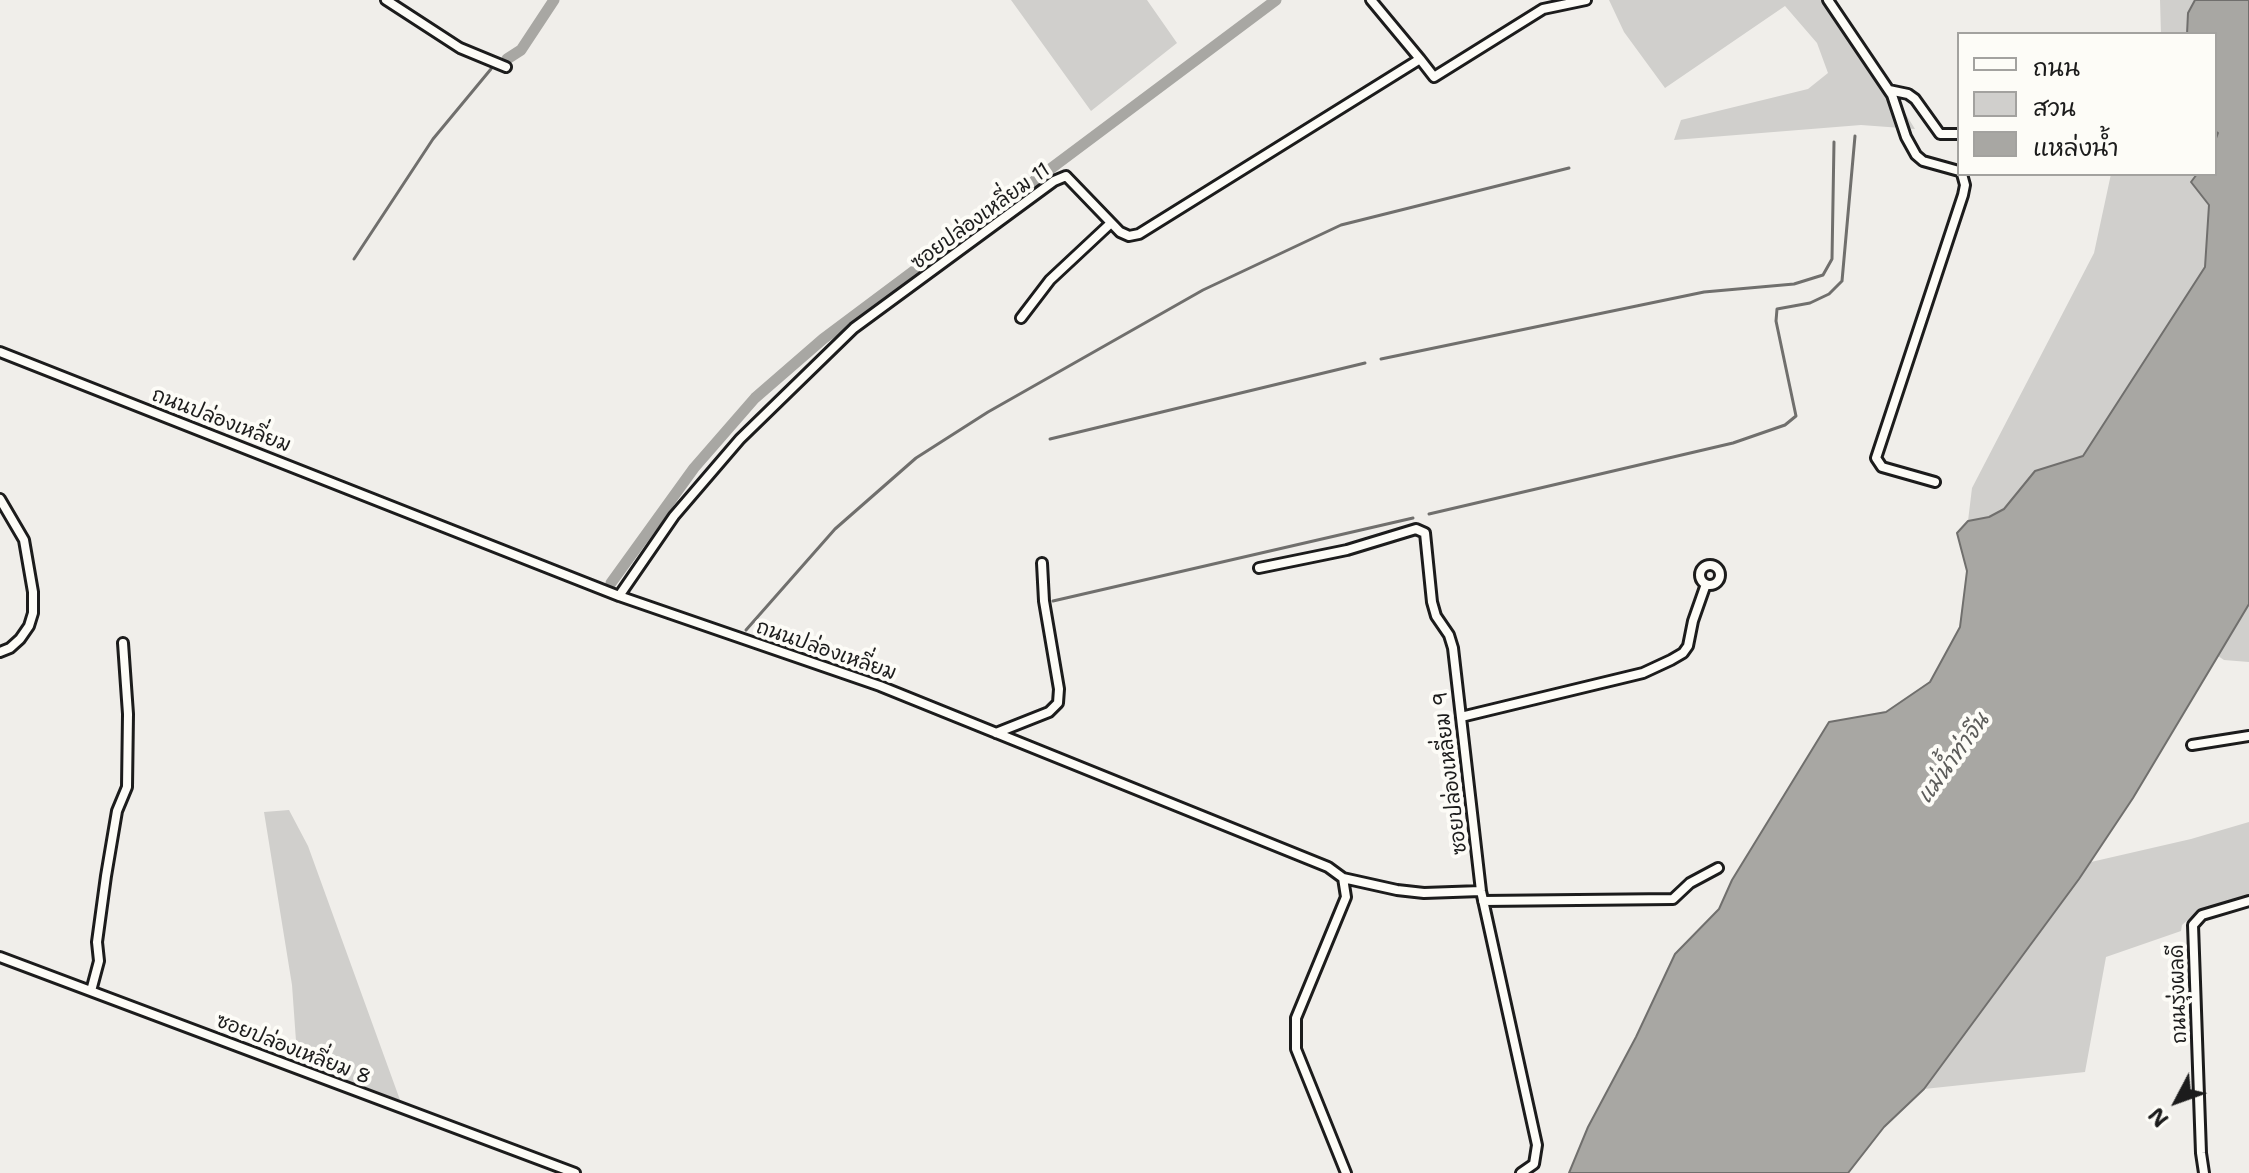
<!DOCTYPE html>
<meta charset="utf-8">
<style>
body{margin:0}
#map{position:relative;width:2249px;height:1173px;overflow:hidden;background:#f0eeea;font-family:"Shantell Sans","Playpen Sans Thai",sans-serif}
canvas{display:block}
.legend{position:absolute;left:1957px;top:32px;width:260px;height:144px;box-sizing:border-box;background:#fdfcf7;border:2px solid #a3a29f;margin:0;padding:10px 14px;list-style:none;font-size:24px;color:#1c1c1c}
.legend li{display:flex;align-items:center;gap:16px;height:40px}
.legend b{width:40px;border:2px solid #a3a29f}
.north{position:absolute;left:2137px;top:1061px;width:80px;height:80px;-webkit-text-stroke:6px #fdfcf7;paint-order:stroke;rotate:229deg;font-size:22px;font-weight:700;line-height:32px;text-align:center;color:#1c1c1c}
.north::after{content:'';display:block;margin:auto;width:28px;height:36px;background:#1c1c1c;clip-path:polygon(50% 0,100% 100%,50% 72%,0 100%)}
</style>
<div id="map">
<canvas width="2249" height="1173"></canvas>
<ul class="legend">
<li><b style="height:10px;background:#fdfcf7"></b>ถนน</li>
<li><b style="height:22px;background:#d0cfcc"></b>สวน</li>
<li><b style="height:22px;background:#a8a7a3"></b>แหล่งน้ำ</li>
</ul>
<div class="north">N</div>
</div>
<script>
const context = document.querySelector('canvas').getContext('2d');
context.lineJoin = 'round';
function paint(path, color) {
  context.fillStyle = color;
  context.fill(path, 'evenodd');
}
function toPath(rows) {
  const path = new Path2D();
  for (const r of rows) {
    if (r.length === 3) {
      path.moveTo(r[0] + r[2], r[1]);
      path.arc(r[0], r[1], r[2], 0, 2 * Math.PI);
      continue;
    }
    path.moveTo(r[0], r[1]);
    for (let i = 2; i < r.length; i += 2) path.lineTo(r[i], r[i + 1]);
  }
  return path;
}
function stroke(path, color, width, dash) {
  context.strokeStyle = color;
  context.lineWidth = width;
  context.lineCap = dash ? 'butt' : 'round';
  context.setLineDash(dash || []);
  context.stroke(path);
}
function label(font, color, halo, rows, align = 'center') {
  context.font = font + ' "Shantell Sans","Playpen Sans Thai",sans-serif';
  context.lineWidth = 8;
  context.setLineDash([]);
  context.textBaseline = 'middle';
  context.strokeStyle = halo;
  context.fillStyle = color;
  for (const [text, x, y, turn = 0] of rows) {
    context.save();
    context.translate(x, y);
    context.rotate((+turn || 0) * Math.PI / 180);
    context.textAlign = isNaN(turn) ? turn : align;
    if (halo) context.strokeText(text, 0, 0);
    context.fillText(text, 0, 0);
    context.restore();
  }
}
paint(toPath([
 [1011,0,1147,0,1177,43,1091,111],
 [1609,0,1834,0,1915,129,1861,125,1674,140,1681,120,1808,89,1828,73,1817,43,1785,6,1665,88,1624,32],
 [2160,0,2195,0,2188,13,2187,34,2161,34],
 [2111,174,2197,174,2191,182,2209,205,2205,267,2083,456,2035,471,2004,509,1989,517,1968,521,1972,488,2094,253],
 [2249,604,2249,662,2224,660,2218,656],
 [289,810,308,846,400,1100,298,1069,292,985,264,812],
 [2249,822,2249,898,2193,915,2182,925,2181,931,2106,957,2085,1072,1924,1089,2091,862,2191,839]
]), '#d0cfcc');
const water = toPath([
 [2195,0,2249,0,2249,604,2133,798,2079,879,1924,1089,1884,1127,1848,1173,1569,1173,1588,1127,1636,1037,1675,954,1719,909,1732,880,1829,722,1886,712,1930,682,1960,627,1967,571,1957,533,1968,521,1989,517,2004,509,2035,471,2083,456,2205,267,2209,205,2191,182,2197,174,2215,174,2215,141,2218,133,2215,131,2215,34,2187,34,2188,13,2195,0]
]);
paint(water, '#a8a7a3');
stroke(water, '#706f6d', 2);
stroke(toPath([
 [354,259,433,139,491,69],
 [1381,359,1704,292,1794,284,1823,275,1832,259,1834,142],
 [1050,439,1365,363],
 [1429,514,1733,443,1785,425,1796,416,1776,321,1777,309,1810,303,1829,294,1842,281,1855,136],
 [1053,601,1413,518],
 [746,630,835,529,916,458,988,412,1203,290,1341,225,1569,168]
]), '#706f6d', 3);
stroke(toPath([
 [507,59,521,50,554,0],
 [611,583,694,468,755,398,823,339,1276,0]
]), '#a8a7a3', 11);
const street = toPath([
 [386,0,460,48,506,67],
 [1371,0,1420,59],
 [1828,0,1892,95,1906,137,1916,155,1923,161,1959,171],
 [1889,90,1908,94,1915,99,1940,134,1959,134],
 [1021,318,1050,280,1111,223],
 [0,352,619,596,880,686,1328,867,1343,878,1346,897,1296,1018,1296,1049,1346,1173],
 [1935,482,1882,467,1876,458,1963,195,1965,185,1962,174],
 [0,499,24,540,33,592,33,613,29,626,20,639,10,648,0,652],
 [1710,575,10],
 [1259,568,1347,550,1416,529,1425,533,1432,602,1436,616,1449,635,1453,648,1481,891,1537,1145,1534,1164,1521,1173],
 [619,596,674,516,740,439,854,328,1054,181,1066,176,1120,232,1129,236,1139,234,1420,59,1434,77,1543,9,1586,0],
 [1461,717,1643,673,1671,660,1683,653,1688,646,1693,621,1706,584],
 [996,733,1049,712,1058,703,1059,689,1044,601,1042,563],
 [2192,745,2249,736],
 [1343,878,1397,890,1424,893,1481,891],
 [1483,901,1673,899,1690,883,1718,868],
 [0,957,575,1173],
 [91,991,99,961,97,942,106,876,117,811,127,787,128,714,123,643],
 [2204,1173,2201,1153,2193,925,2202,915,2249,901]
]);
stroke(street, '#1c1c1c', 14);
stroke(street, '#fdfcf7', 8);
label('20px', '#1c1c1c', '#fdfcf7', [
 ["ซอยปล่องเหลี่ยม 11",981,217,-36],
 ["ถนนปล่องเหลี่ยม",221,421,21],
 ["ถนนปล่องเหลี่ยม",826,651,19],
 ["ซอยปล่องเหลี่ยม 9",1451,773,-97],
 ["ถนนรุ่งผลดี",2179,994,-92],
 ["ซอยปล่องเหลี่ยม 8",293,1050,21]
]);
label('italic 22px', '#5b5b59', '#fdfcf7', [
 ["แม่น้ำท่าจีน",1954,759,-54]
]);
</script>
